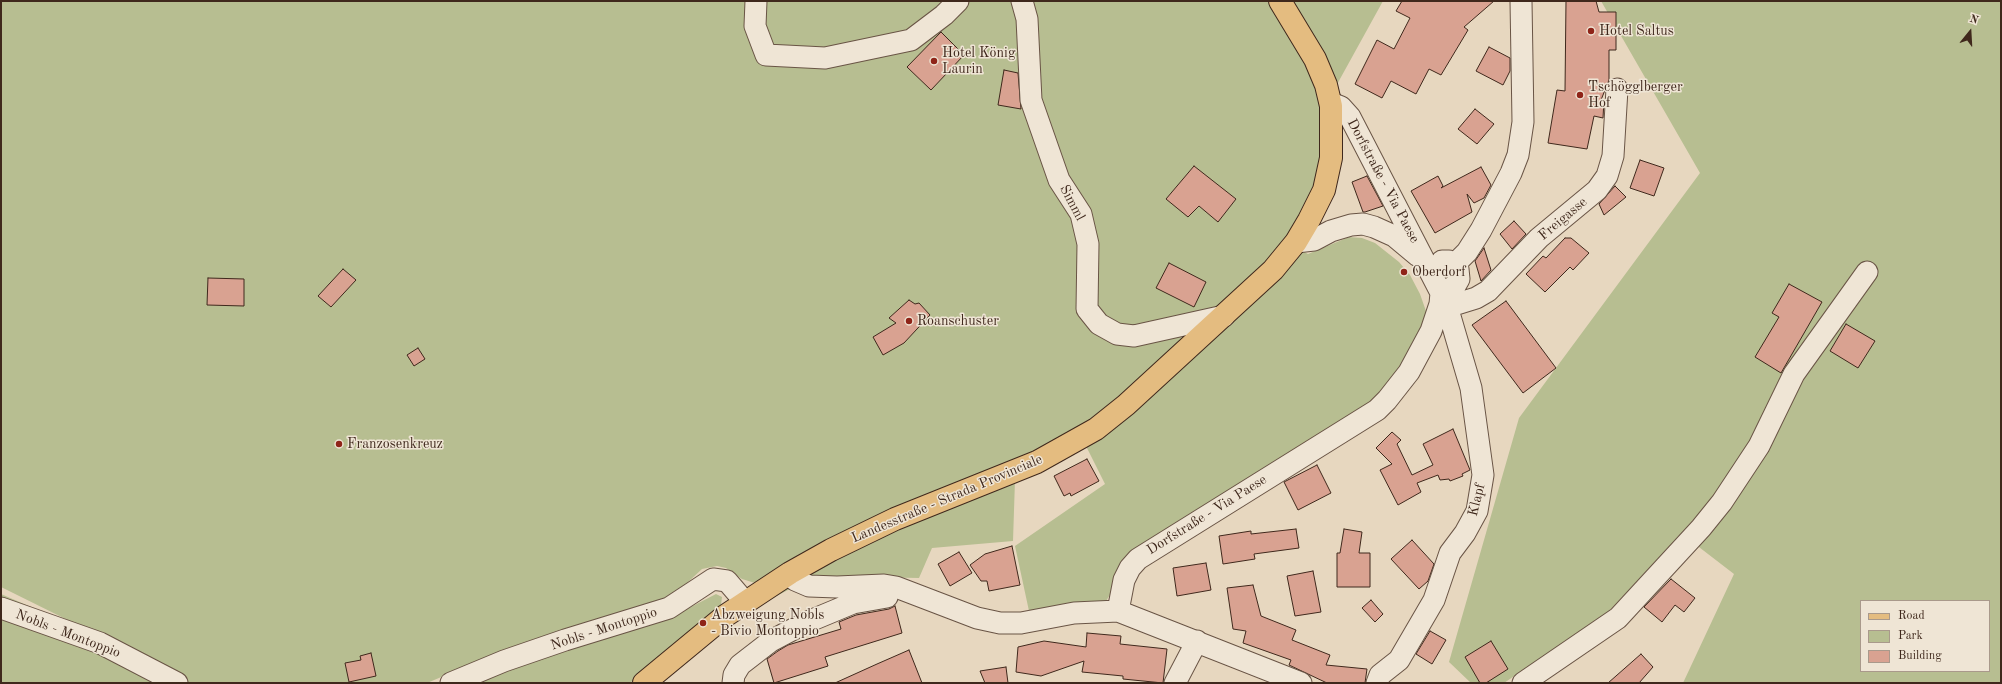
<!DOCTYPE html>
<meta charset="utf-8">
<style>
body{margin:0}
#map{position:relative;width:2002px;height:684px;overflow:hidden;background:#e7d7bf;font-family:"Old Standard TT",serif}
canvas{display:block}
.frame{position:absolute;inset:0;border:2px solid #3f281c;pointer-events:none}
.legend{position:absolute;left:1860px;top:600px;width:130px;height:72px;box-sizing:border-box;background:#efe5d5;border:1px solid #a9998b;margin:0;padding:5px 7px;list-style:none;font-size:12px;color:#3f281c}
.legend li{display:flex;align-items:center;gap:8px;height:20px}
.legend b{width:20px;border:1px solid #a9998b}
.north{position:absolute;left:1950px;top:12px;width:40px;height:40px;-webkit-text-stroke:3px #efe5d5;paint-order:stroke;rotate:18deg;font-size:11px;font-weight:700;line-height:16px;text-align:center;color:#3f281c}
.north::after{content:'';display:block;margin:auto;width:14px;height:18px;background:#3f281c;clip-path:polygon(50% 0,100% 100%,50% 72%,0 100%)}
</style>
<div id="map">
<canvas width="2002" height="684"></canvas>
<div class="frame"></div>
<ul class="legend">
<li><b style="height:5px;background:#e4bc80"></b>Road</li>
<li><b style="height:11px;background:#b7be91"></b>Park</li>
<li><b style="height:11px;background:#d9a291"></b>Building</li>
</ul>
<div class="north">N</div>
</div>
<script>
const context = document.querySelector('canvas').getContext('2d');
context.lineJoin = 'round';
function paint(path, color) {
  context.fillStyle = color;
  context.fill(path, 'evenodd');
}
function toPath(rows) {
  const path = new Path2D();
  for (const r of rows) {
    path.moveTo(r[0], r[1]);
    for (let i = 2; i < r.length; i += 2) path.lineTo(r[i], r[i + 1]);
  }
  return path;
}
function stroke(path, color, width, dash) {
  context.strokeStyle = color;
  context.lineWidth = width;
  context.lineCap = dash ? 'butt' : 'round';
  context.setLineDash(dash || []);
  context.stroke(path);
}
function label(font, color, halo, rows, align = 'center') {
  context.font = font + ' "Old Standard TT",serif';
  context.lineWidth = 3;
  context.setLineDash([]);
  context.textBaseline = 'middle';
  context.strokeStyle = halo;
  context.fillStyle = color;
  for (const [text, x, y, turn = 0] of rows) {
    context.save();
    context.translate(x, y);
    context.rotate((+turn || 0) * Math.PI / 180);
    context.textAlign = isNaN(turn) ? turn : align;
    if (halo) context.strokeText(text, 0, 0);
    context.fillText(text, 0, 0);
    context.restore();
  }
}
paint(toPath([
 [1,1,1383,1,1319,117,1322,162,1313,198,1289,244,1308,254,1349,237,1362,238,1375,243,1399,262,1410,275,1420,294,1427,314,1423,334,1400,374,1370,405,1135,555,1106,601,1029,611,1015,546,1105,484,1086,446,1015,480,1013,541,932,548,919,578,815,576,765,602,755,583,742,579,726,568,717,566,702,569,672,597,496,654,427,683,1,683,1,594,110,641,1,587],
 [1601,1,2001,1,2001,683,1683,683,1734,574,1682,534,1607,613,1504,683,1471,683,1449,662,1519,418,1700,173],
 [1861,601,1989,601,1989,671,1861,671],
 [716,594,722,597,721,605,630,683,466,683,687,609]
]), '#b7be91');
const building = toPath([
 [1402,1,1494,1,1464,27,1468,30,1441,75,1429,69,1416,94,1391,81,1382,98,1355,84,1377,40,1394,49,1410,18,1396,11,1402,1],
 [1566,1,1596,1,1599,12,1616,12,1616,50,1609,50,1609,80,1601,100,1604,100,1603,118,1594,116,1587,149,1548,143,1557,90,1565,91,1566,1],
 [941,32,964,55,931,90,907,67,941,32],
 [1489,47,1510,58,1510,71,1503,85,1476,71,1489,47],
 [1004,70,1018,73,1021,109,998,105,1004,70],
 [1475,109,1494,124,1477,144,1458,129,1475,109],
 [1640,160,1664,168,1654,196,1630,188,1640,160],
 [1194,166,1236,199,1218,222,1199,206,1188,217,1166,199,1194,166],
 [1481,167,1491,185,1484,198,1474,203,1467,194,1472,212,1435,233,1411,191,1438,176,1443,186,1441,188,1481,167],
 [1367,176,1383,206,1365,212,1363,212,1352,182,1367,176],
 [1615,186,1626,197,1604,215,1599,204,1615,186],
 [1514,221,1526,234,1512,249,1500,234,1514,221],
 [1565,238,1571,238,1589,253,1573,270,1570,267,1545,292,1526,274,1543,256,1546,258,1565,238],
 [1484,248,1491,270,1481,281,1475,261,1484,248],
 [1169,263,1206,282,1194,307,1156,288,1169,263],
 [343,269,356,280,331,307,318,296,343,269],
 [208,278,244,279,244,306,207,305,208,278],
 [1789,284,1822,302,1781,373,1755,357,1779,317,1772,313,1789,284],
 [909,300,915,304,919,303,930,315,904,343,883,355,873,337,896,323,889,318,909,300],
 [1506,301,1556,368,1523,393,1472,325,1506,301],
 [1846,324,1875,341,1858,368,1830,351,1846,324],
 [418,348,425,359,414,366,407,355,418,348],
 [1453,429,1470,470,1462,474,1463,476,1450,481,1449,479,1440,480,1438,475,1417,483,1421,492,1398,505,1380,470,1392,464,1376,448,1392,432,1401,440,1397,444,1412,475,1433,465,1423,444,1453,429],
 [1087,459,1099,481,1071,496,1070,493,1064,496,1054,476,1087,459],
 [1317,465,1331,493,1298,510,1284,482,1317,465],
 [1296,529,1299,548,1254,554,1255,559,1223,564,1219,536,1251,531,1251,534,1296,529],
 [1344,529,1362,532,1359,553,1370,553,1370,587,1337,587,1337,553,1340,553,1344,529],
 [1412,540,1434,564,1428,581,1419,589,1391,559,1412,540],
 [1012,546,1020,585,989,591,987,581,981,581,970,565,985,554,1012,546],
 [959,552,972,573,950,586,938,564,959,552],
 [1206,563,1211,590,1177,596,1173,568,1206,563],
 [1313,571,1321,612,1295,616,1287,576,1313,571],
 [1671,579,1695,598,1684,612,1675,605,1662,622,1644,607,1671,579],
 [1253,585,1261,616,1296,630,1292,640,1330,655,1326,665,1367,669,1365,683,1327,683,1289,665,1291,660,1243,643,1246,631,1233,629,1227,588,1253,585],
 [1371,600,1383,614,1375,622,1362,608,1371,600],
 [895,606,902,633,825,657,828,666,774,683,767,659,778,651,788,645,841,629,839,622,856,615,889,609,895,606],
 [1430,631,1446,640,1432,664,1416,654,1430,631],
 [1087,633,1121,636,1120,644,1167,649,1163,683,1123,679,1123,676,1082,672,1084,661,1041,676,1016,672,1018,647,1044,641,1086,647,1087,633],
 [1491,641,1508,669,1486,683,1480,683,1465,657,1491,641],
 [909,650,922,683,835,683,877,664,909,650],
 [371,653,376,676,349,682,345,663,361,660,360,656,371,653],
 [1641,654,1653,667,1639,683,1608,683,1641,654],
 [1006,667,1008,683,985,683,980,671,1006,667]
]);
paint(building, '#d9a291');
stroke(building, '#3f281c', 1);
const minor = toPath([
 [756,1,755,26,766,55,825,58,911,40,944,15,958,1],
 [1022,1,1027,19,1031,100,1059,180,1081,214,1088,244,1087,309,1099,324,1117,334,1134,336,1224,316],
 [1331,106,1336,105,1341,107,1350,117,1441,293,1449,313,1471,388,1483,475,1477,511,1465,533,1450,553,1434,600,1399,660,1380,675,1377,683],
 [1296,242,1314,240,1331,231,1351,225,1363,224,1374,227,1394,236,1418,256],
 [1455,264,1467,252,1481,230,1511,173,1518,155,1523,122,1521,1],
 [1441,293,1455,286,1459,279,1458,269,1455,264,1449,261,1442,261],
 [1447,307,1476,298,1488,291,1539,238,1597,190,1607,176,1613,156,1617,89],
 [790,573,795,580,809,586,837,587,884,585,896,587,977,618,1000,623,1021,623,1074,613,1118,611,1301,683],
 [1,608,100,643,177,683],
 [1118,611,1124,580,1130,568,1138,559,1377,410,1387,400,1409,372,1431,331,1440,304,1441,293],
 [451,683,504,661,565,640,669,608,713,579,727,581,745,602],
 [733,683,734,675,740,665,771,641,805,623,853,603,887,597],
 [1175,683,1197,641],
 [1523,683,1618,618,1701,528,1722,502,1759,446,1794,374,1867,272]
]);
const major = toPath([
 [644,683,725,616,790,573,831,550,895,519,1037,462,1096,429,1126,405,1273,270,1296,242,1309,220,1324,190,1331,158,1331,106,1326,85,1315,59,1280,1]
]);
stroke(minor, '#695445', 23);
stroke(major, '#3f281c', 24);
stroke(minor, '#efe5d5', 21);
stroke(major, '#e4bc80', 22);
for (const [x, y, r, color] of [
 [1591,31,4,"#8f2418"],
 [934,61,4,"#8f2418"],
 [1580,95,4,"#8f2418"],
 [1404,272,4,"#8f2418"],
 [909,321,4,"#8f2418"],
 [339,444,4,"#8f2418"],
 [703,623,4,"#8f2418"]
]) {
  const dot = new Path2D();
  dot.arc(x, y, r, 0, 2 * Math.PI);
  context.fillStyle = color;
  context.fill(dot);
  stroke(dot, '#efe5d5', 1.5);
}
label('14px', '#3f281c', '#efe5d5', [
 ["Hotel Saltus",1599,31],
 ["Hotel König",942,53],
 ["Laurin",942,69],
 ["Tschögglberger",1588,87],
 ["Hof",1588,103],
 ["Oberdorf",1412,272],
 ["Roanschuster",917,321],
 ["Franzosenkreuz",347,444],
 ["Abzweigung Nobls",711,615],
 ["- Bivio Montoppio",711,631]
], 'left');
label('14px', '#3f281c', '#efe5d5', [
 ["Dorfstraße - Via Paese",1383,181,62],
 ["Simml",1072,203,62],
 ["Freigasse",1563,219,-40],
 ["Landesstraße - Strada Provinciale",947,499,-23],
 ["Klapf",1477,500,-76],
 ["Dorfstraße - Via Paese",1207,515,-32],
 ["Nobls - Montoppio",604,629,-18],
 ["Nobls - Montoppio",68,634,21]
]);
</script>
